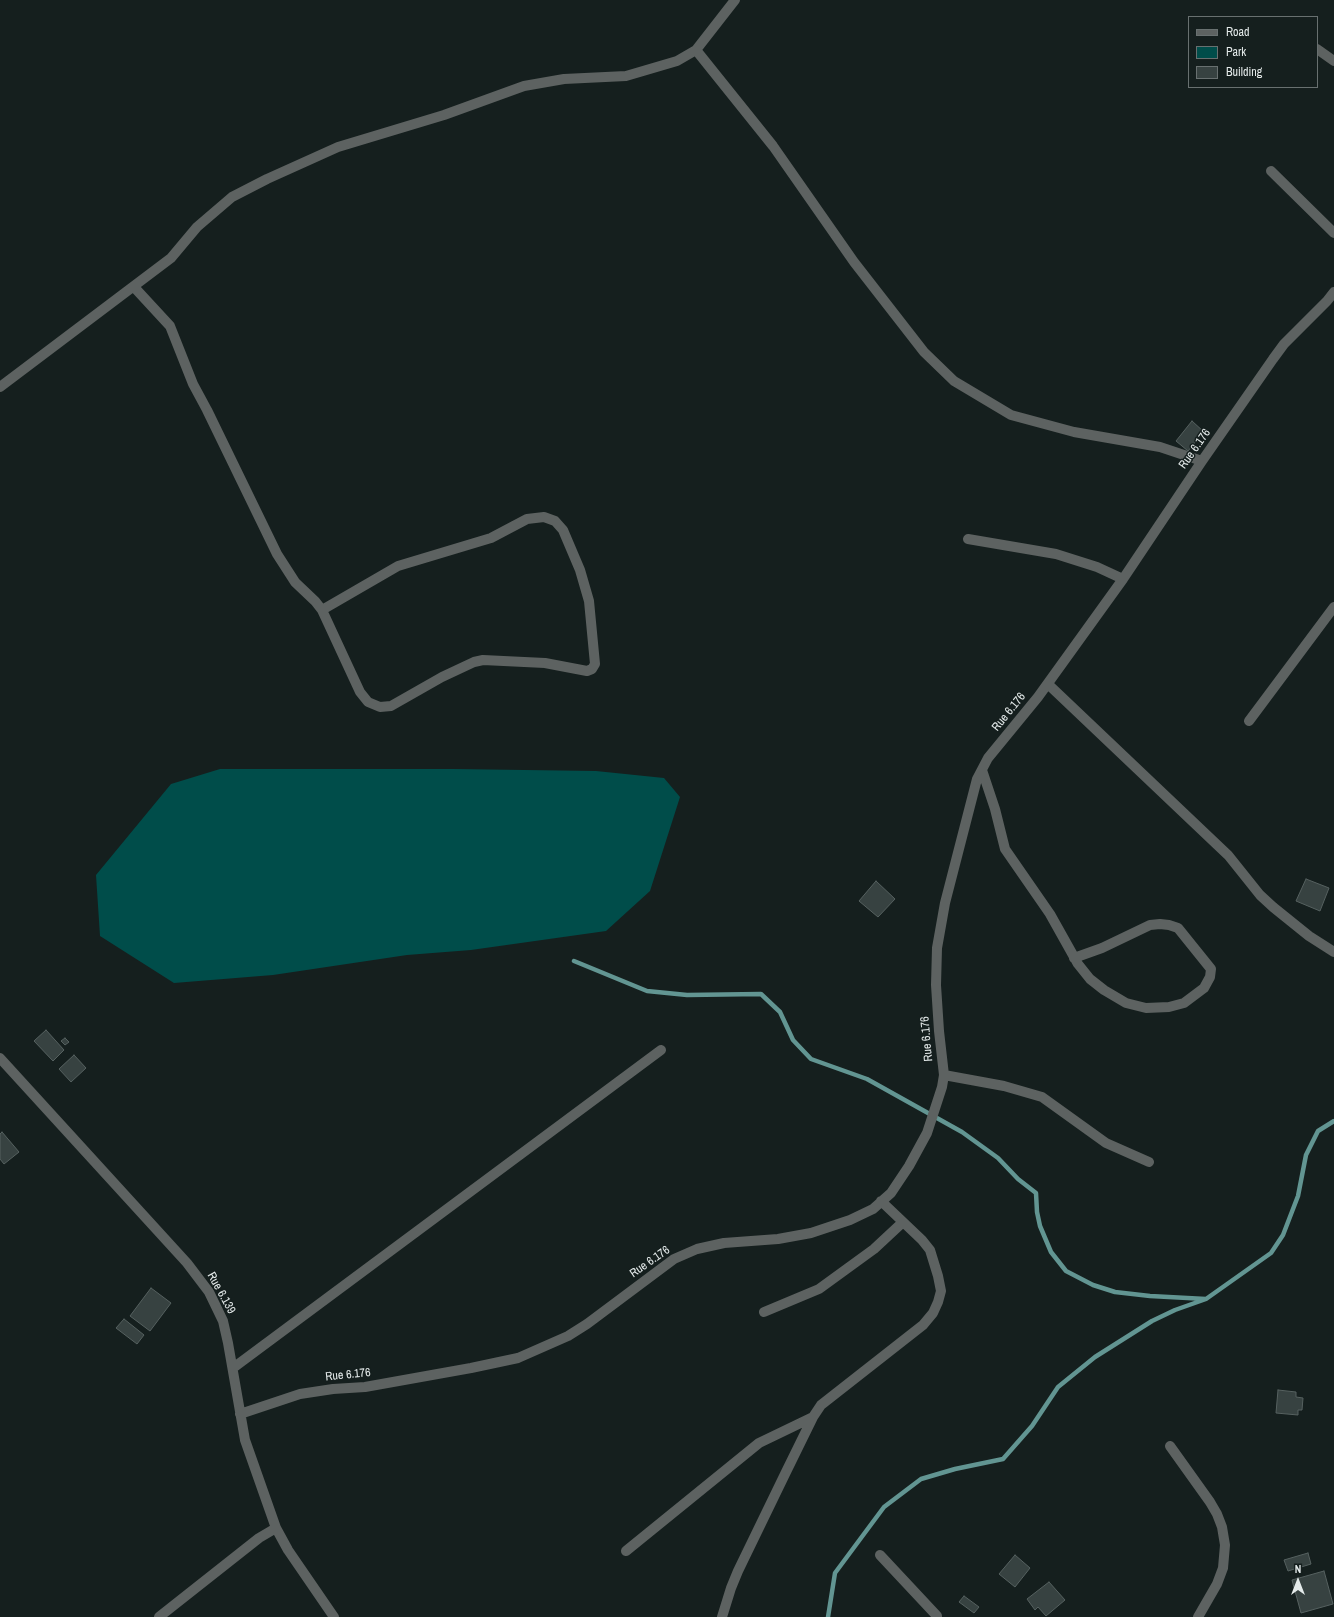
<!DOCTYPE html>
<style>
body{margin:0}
#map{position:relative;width:1334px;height:1617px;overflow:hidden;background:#151f1e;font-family:"Archivo Narrow",sans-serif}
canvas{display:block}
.legend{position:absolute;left:1188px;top:16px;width:130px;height:72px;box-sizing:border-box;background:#151f1e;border:1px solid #687070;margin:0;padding:5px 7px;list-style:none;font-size:12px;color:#e4eaea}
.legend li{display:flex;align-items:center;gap:8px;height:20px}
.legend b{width:20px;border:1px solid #687070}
.north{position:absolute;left:1278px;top:1561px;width:40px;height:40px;-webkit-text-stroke:3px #151f1e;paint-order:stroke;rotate:0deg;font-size:11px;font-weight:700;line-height:16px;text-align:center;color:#e4eaea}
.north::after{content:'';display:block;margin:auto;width:14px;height:18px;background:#e4eaea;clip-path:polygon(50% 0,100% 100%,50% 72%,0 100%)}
</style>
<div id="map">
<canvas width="1334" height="1617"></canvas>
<ul class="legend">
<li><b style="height:5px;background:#5d6261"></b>Road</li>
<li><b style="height:11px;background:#004d4a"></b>Park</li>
<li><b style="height:11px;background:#374241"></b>Building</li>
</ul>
<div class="north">N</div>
</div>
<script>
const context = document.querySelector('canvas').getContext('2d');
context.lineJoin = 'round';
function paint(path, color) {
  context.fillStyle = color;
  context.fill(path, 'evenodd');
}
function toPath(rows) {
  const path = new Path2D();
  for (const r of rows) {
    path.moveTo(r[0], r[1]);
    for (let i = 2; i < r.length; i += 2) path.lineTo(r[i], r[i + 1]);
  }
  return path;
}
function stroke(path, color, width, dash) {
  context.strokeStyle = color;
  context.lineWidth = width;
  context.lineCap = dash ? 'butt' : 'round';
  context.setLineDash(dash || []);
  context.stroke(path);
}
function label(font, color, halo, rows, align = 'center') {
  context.font = font + ' "Archivo Narrow",sans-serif';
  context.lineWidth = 3;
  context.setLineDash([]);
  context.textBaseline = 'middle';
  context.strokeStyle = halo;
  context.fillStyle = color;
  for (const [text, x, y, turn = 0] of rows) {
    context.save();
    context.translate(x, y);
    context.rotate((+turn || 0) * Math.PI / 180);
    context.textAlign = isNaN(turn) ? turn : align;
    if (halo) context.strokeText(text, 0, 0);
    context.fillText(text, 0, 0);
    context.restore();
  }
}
paint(toPath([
 [220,769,454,769,596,771,664,778,680,797,650,891,606,931,471,950,407,955,273,975,174,983,100,936,96,875,171,784]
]), '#004d4a');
stroke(toPath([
 [574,961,647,991,687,995,761,994,780,1012,793,1040,811,1059,867,1079,962,1132,998,1158,1018,1179,1036,1193,1037,1212,1040,1226,1051,1252,1066,1271,1093,1285,1115,1292,1150,1296,1206,1299],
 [828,1617,835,1573,884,1507,921,1479,955,1469,1003,1459,1032,1426,1058,1387,1095,1357,1152,1321,1175,1310,1206,1299,1271,1253,1283,1235,1298,1196,1306,1155,1318,1131,1334,1121]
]), '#629592', 4.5);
const building = toPath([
 [1192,421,1204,432,1188,451,1176,441,1192,421],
 [1306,879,1329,888,1320,911,1296,901,1306,879],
 [876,881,895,899,878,917,859,901,876,881],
 [46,1030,64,1050,53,1061,34,1041,46,1030],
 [65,1038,69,1042,65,1045,61,1041,65,1038],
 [74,1055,86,1068,71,1082,59,1069,74,1055],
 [2,1132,19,1152,4,1164,0,1159,0,1134,2,1132],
 [151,1288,171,1303,150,1331,130,1316,151,1288],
 [124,1319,144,1335,137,1344,116,1328,124,1319],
 [1278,1390,1296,1392,1296,1397,1303,1398,1302,1410,1298,1410,1298,1415,1276,1413,1278,1390],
 [1308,1553,1311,1564,1288,1571,1284,1560,1308,1553],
 [1015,1555,1030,1568,1015,1587,999,1574,1015,1555],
 [1324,1571,1333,1604,1301,1613,1292,1580,1324,1571],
 [1049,1582,1065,1600,1046,1616,1038,1607,1035,1610,1027,1599,1049,1582],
 [964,1596,979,1607,974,1613,959,1602,964,1596]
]);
paint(building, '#374241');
stroke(building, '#566160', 1);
stroke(toPath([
 [1317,49,1334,61],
 [696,50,773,146,854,262,924,352,954,381,1011,415,1074,432,1160,447,1202,461],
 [1271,171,1334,233],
 [134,287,170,326,193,384,207,410,277,554,295,582,315,601,322,610,360,692,368,702,380,707,391,706,442,677,474,662,483,660,545,663,587,671,592,669,595,664,589,601,580,570,563,530,555,521,544,517,527,519,491,538,398,566,322,610],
 [0,387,171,258,197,227,232,197,267,179,338,147,444,115,524,86,564,79,626,76,677,61,696,50,735,0],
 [968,539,1056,554,1097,567,1123,579],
 [1048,684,1228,855,1260,895,1273,907,1309,936,1334,952],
 [1249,721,1334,607],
 [982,770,995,809,1005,849,1050,914,1078,964,1090,979,1104,990,1126,1003,1146,1008,1169,1007,1184,1003,1204,988,1210,977,1211,969,1178,928,1169,925,1160,924,1150,925,1102,948,1074,958],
 [0,1058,187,1263,209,1292,223,1321,228,1343,245,1440,276,1528,288,1550,334,1617],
 [944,1075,1004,1086,1042,1097,1106,1143,1149,1162],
 [764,1312,819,1289,874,1249,903,1222],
 [233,1368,661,1050],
 [240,1414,300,1394,333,1389,365,1387,471,1368,518,1358,568,1336,587,1324,674,1259,697,1249,724,1243,778,1239,811,1233,850,1220,873,1209,891,1193,909,1166,927,1133,942,1087,944,1075,939,1031,936,985,937,948,945,903,977,779,988,758,1038,697,1123,579,1202,461,1273,359,1284,344,1327,301,1334,292],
 [1170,1446,1210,1502,1217,1514,1222,1527,1225,1545,1223,1568,1217,1584,1198,1617],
 [626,1551,759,1443,813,1417],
 [880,1555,937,1616,937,1617],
 [159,1617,259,1538,276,1528],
 [722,1617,731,1588,738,1571,786,1472,813,1417,821,1405,923,1325,933,1313,938,1302,941,1291,938,1276,930,1250,922,1240,881,1201]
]), '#5d6261', 10);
label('12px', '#e4eaea', '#151f1e', [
 ["Rue 6.176",1195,449,-55],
 ["Rue 6.176",1009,712,-51],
 ["Rue 6.176",927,1039,-95],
 ["Rue 6.176",650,1262,-35],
 ["Rue 6.139",221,1293,61],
 ["Rue 6.176",348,1375,-6]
]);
</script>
